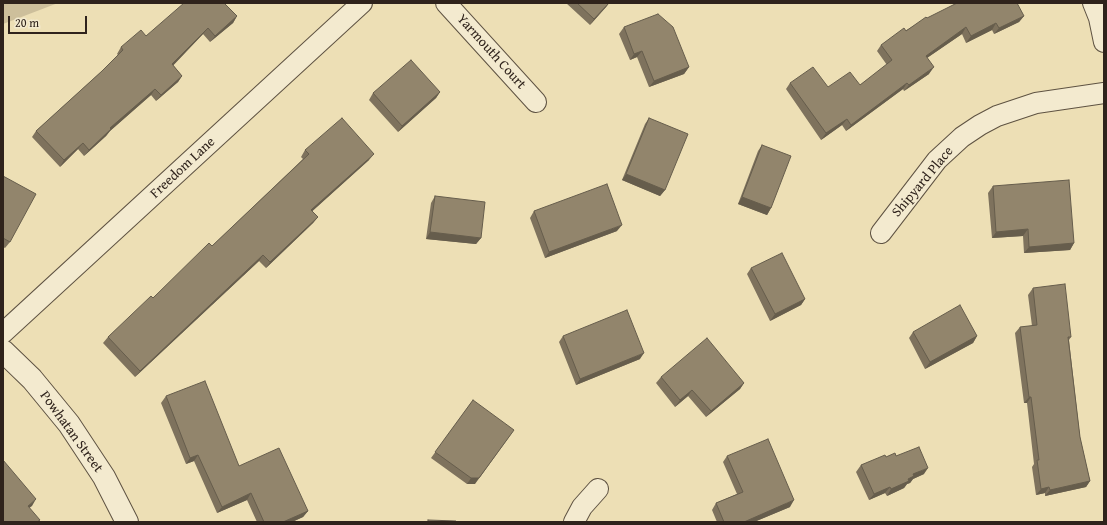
<!DOCTYPE html>
<style>
body{margin:0}
#map{position:relative;width:1107px;height:525px;overflow:hidden;background:#eddfb5;font-family:"Gentium Book Plus",serif}
canvas{display:block}
.frame{position:absolute;inset:0;border:4px solid #2f231c;pointer-events:none}
.scale{position:absolute;left:8px;top:16px;width:79px;height:18px;box-sizing:border-box;border:2px solid #2f231c;border-top:0;padding-left:5px;font-size:12px;line-height:14px;white-space:nowrap;color:#2f231c;-webkit-text-stroke:3px #f3eacf;paint-order:stroke}
</style>
<div id="map">
<canvas width="1107" height="525"></canvas>
<div class="frame"></div>
<div class="scale">20 m</div>
</div>
<script>
const context = document.querySelector('canvas').getContext('2d');
context.lineJoin = 'round';
function paint(path, color) {
  context.fillStyle = color;
  context.fill(path, 'evenodd');
}
function toPath(rows) {
  const path = new Path2D();
  for (const r of rows) {
    path.moveTo(r[0], r[1]);
    for (let i = 2; i < r.length; i += 2) path.lineTo(r[i], r[i + 1]);
  }
  return path;
}
function stroke(path, color, width, dash) {
  context.strokeStyle = color;
  context.lineWidth = width;
  context.lineCap = dash ? 'butt' : 'round';
  context.setLineDash(dash || []);
  context.stroke(path);
}
function label(font, color, halo, rows, align = 'center') {
  context.font = font + ' "Gentium Book Plus",serif';
  context.lineWidth = 3;
  context.setLineDash([]);
  context.textBaseline = 'middle';
  context.strokeStyle = halo;
  context.fillStyle = color;
  for (const [text, x, y, turn = 0] of rows) {
    context.save();
    context.translate(x, y);
    context.rotate((+turn || 0) * Math.PI / 180);
    context.textAlign = isNaN(turn) ? turn : align;
    if (halo) context.strokeText(text, 0, 0);
    context.fillText(text, 0, 0);
    context.restore();
  }
}
paint(toPath([
 [3,3,58,3,3,24]
]), '#cdbf9b');
const minor = toPath([
 [446,3,536,102],
 [1093,3,1099,18,1104,42],
 [881,233,937,160,962,137,980,125,997,116,1036,103,1104,93],
 [3,333,362,3],
 [574,522,582,507,598,489]
]);
const tertiary = toPath([
 [3,351,32,379,69,424,104,477,127,522]
]);
stroke(minor, '#5e5242', 22);
stroke(tertiary, '#5e5242', 24);
stroke(minor, '#f3eacf', 20);
stroke(tertiary, '#f3eacf', 22);
paint(toPath([
 [566,3,609,3,606,7,590,25],
 [237,16,233,23,210,42,203,34,173,65,182,76,178,82,156,101,151,95,110,131,106,136,84,156,78,149,60,167,32,137,36,131,102,71,118,55,117,54,121,47,146,36],
 [1024,16,1019,22,994,34,992,30,966,43,962,34,927,58,929,74,904,91,903,89,846,131,842,125,821,140,786,89,790,83,828,87,860,85,887,65,877,51,881,45,927,18],
 [624,27,689,67,684,74,649,87,637,57,630,60,619,34],
 [440,92,436,98,398,132,369,100,373,93],
 [649,118,665,190,660,196,622,180,645,124],
 [762,145,771,208,767,215,738,204,758,151],
 [305,150,369,160,312,211,318,217,313,223,266,268,259,261,135,377,103,343,108,337,212,246,303,159,301,157],
 [3,176,10,242,5,248,3,247],
 [993,186,1074,243,1070,250,1024,253,1023,236,992,238,988,193],
 [435,196,481,238,476,244,426,239,431,203],
 [534,211,617,231,545,258,530,218],
 [751,268,805,299,801,305,770,321,747,274],
 [1033,288,1071,337,1069,340,1080,437,1090,481,1086,487,1045,496,1045,493,1036,495,1032,467,1034,464,1027,403,1024,403,1015,333,1020,327,1032,326,1028,295],
 [913,332,977,336,973,343,925,369,909,338],
 [563,336,640,359,576,385,559,342],
 [661,377,744,383,740,389,706,417,688,396,675,407,656,383],
 [166,396,239,466,308,511,303,517,292,522,257,522,247,500,217,513,194,461,186,464,161,403],
 [473,400,475,484,467,484,431,458],
 [727,456,790,507,754,522,717,522,712,510,716,503,737,494,723,462],
 [896,456,924,474,913,479,910,483,907,484,904,488,887,496,885,493,869,500,856,472,861,465,886,457]
]), '#7e725d');
paint(toPath([
 [609,3,606,7,590,25,594,19],
 [237,16,233,23,210,42,215,36],
 [1024,16,1019,22,994,34,999,28],
 [996,23,992,30,966,43,971,36],
 [966,27,962,34,921,62,926,56],
 [208,28,203,34,168,71,172,64],
 [642,51,637,57,630,60,634,54],
 [689,67,684,74,649,87,654,81],
 [934,67,929,74,904,91,909,85],
 [182,76,178,82,156,101,161,95],
 [907,83,903,89,846,131,851,125],
 [155,89,151,95,110,131,106,136,84,156,89,150,110,128],
 [440,92,436,98,398,132,402,126],
 [847,119,842,125,821,140,826,133],
 [83,143,78,149,60,167,64,160],
 [374,154,369,160,307,216,311,210],
 [626,174,665,190,660,196,622,180],
 [742,197,771,208,767,215,738,204],
 [318,217,313,223,266,268,270,262],
 [622,225,617,231,545,258,549,252],
 [1028,229,1023,236,992,238,996,232],
 [430,232,481,238,476,244,426,239],
 [1074,243,1070,250,1024,253,1029,247],
 [263,255,259,261,135,377,140,371],
 [805,299,801,305,770,321,775,314],
 [977,336,973,343,925,369,930,362],
 [644,353,640,359,576,385,580,379],
 [744,383,740,389,706,417,711,411],
 [692,390,688,396,675,407,680,400],
 [1029,397,1031,397,1027,403,1024,403],
 [514,430,475,484,467,484,471,478],
 [198,455,194,461,186,464,190,458],
 [928,468,924,474,913,479,910,483,907,484,904,488,887,496,891,489,908,479,913,474],
 [1090,481,1086,487,1045,496,1050,490],
 [890,487,885,493,869,500,874,494],
 [1049,487,1045,493,1036,495,1041,489],
 [251,493,247,500,217,513,222,507],
 [36,499,32,506,24,512,28,506],
 [794,500,790,507,754,522,744,522],
 [308,511,303,517,292,522,283,522]
]), '#665d4c');
const building = toPath([
 [184,3,224,3,237,16,215,36,208,28,172,64,182,76,161,95,155,89,110,128,111,129,89,150,83,143,64,160,36,131,102,71,123,50,121,47,141,30,146,36,184,3],
 [577,3,609,3,594,19,577,3],
 [957,3,1017,3,1024,16,999,28,996,23,971,36,966,27,926,56,934,67,909,85,907,83,851,125,847,119,826,133,790,83,813,67,828,87,850,72,860,85,892,60,881,45,904,28,906,31,926,17,927,18,957,3],
 [658,14,673,27,689,67,654,81,642,51,634,54,624,27,658,14],
 [411,60,440,92,402,126,373,93,411,60],
 [342,118,374,154,311,210,318,217,270,262,263,255,140,371,108,337,151,296,153,298,209,243,212,246,309,154,305,150,342,118],
 [649,118,688,134,665,190,626,174,649,118],
 [762,145,791,156,771,208,742,197,762,145],
 [3,176,36,194,10,242,3,238,3,176],
 [1069,180,1074,243,1029,247,1028,229,996,232,993,186,1069,180],
 [607,184,622,225,549,252,534,211,607,184],
 [435,196,485,202,481,238,430,232,435,196],
 [782,253,805,299,775,314,751,268,782,253],
 [1065,284,1071,337,1068,337,1080,437,1090,481,1050,490,1049,487,1041,489,1037,460,1039,460,1031,397,1029,397,1020,327,1037,325,1033,288,1065,284],
 [960,305,977,336,930,362,913,332,960,305],
 [627,310,644,353,580,379,563,336,627,310],
 [707,338,744,383,711,411,692,390,680,400,661,377,707,338],
 [205,381,239,466,279,448,308,511,283,522,264,522,251,493,222,507,198,455,190,458,166,396,205,381],
 [473,400,514,430,479,478,471,478,435,452,473,400],
 [768,439,794,500,744,522,724,522,716,503,743,492,727,456,768,439],
 [919,447,928,468,913,474,914,476,908,479,909,481,891,489,890,487,874,494,861,465,885,455,886,457,895,453,896,456,919,447],
 [3,460,36,499,28,506,40,520,37,522,3,522,3,460],
 [428,520,456,521,456,522,428,522,428,520]
]);
paint(building, '#92856c');
stroke(building, '#665d4c', 1);
label('14px', '#2f231c', '#f3eacf', [
 ["Yarmouth Court",491,52,48],
 ["Freedom Lane",183,168,-43],
 ["Shipyard Place",923,182,-50],
 ["Powhatan Street",71,432,54]
]);
</script>
